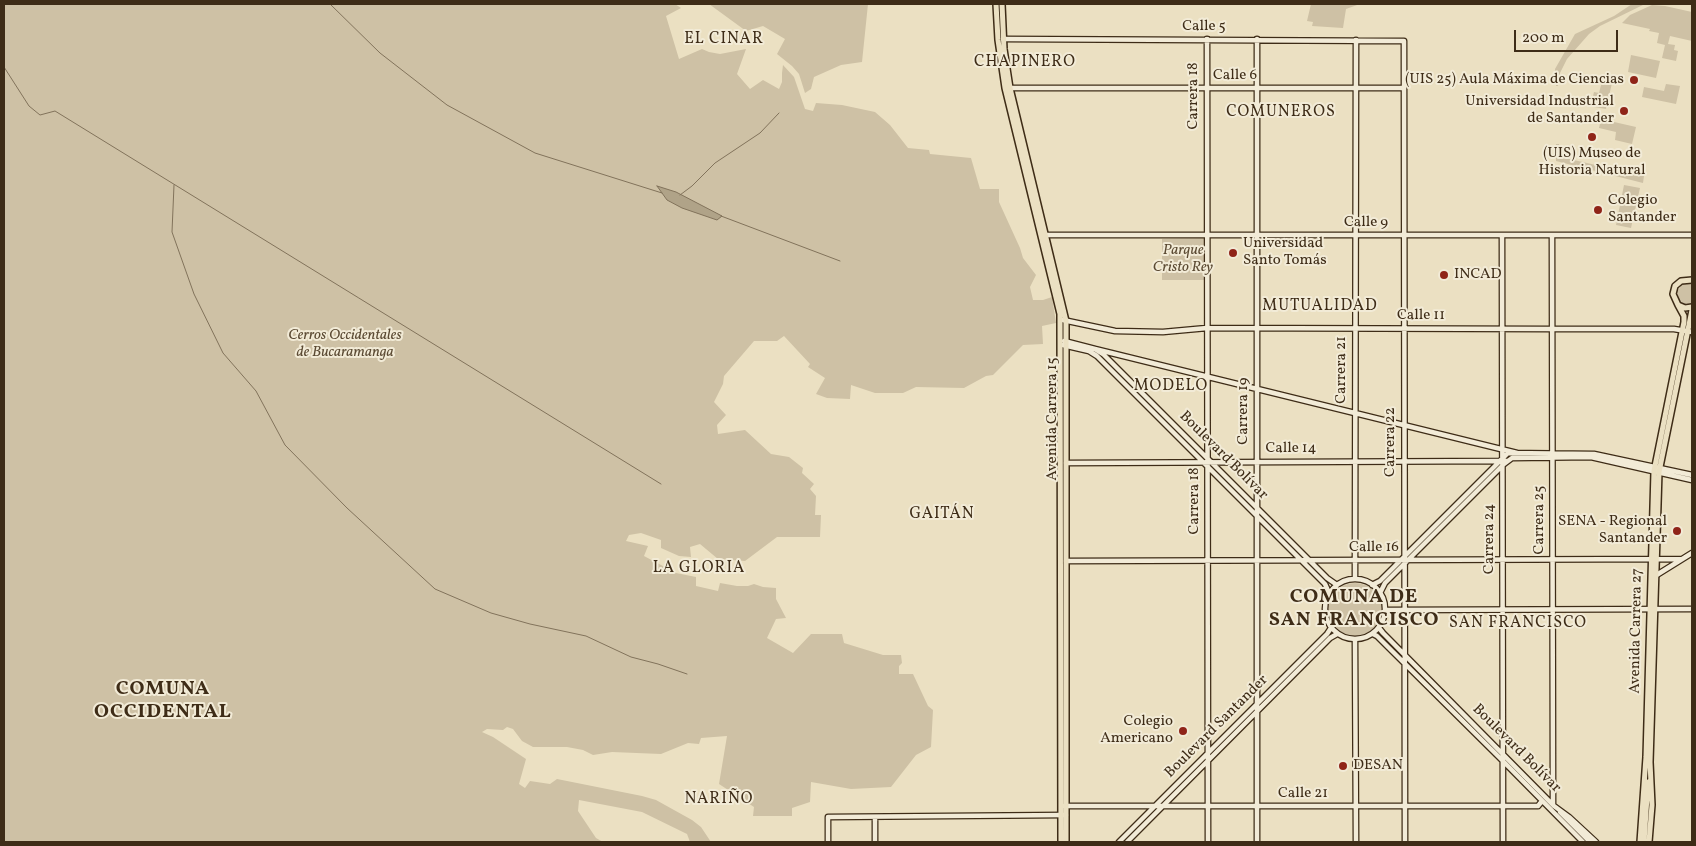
<!DOCTYPE html>
<meta charset="utf-8">
<style>
body{margin:0}
#map{position:relative;width:1696px;height:846px;overflow:hidden;background:#ebe0c2;font-family:Vollkorn,serif}
canvas{display:block}
.frame{position:absolute;inset:0;border:5px solid #3e2c17;pointer-events:none}
.scale{position:absolute;left:1514px;top:30px;width:104px;height:22px;box-sizing:border-box;border:2px solid #3e2c17;border-top:0;padding-left:6px;font-size:15px;line-height:18px;white-space:nowrap;color:#3e2c17;-webkit-text-stroke:4px #f2ebd7;paint-order:stroke}
</style>
<div id="map">
<canvas width="1696" height="846"></canvas>
<div class="frame"></div>
<div class="scale">200 m</div>
</div>
<script>
const context = document.querySelector('canvas').getContext('2d');
context.lineJoin = 'round';
function paint(path, color) {
  context.fillStyle = color;
  context.fill(path, 'evenodd');
}
function toPath(rows) {
  const path = new Path2D();
  for (const r of rows) {
    if (r.length === 3) {
      path.moveTo(r[0] + r[2], r[1]);
      path.arc(r[0], r[1], r[2], 0, 2 * Math.PI);
      continue;
    }
    path.moveTo(r[0], r[1]);
    for (let i = 2; i < r.length; i += 2) path.lineTo(r[i], r[i + 1]);
  }
  return path;
}
function stroke(path, color, width, dash) {
  context.strokeStyle = color;
  context.lineWidth = width;
  context.lineCap = dash ? 'butt' : 'round';
  context.setLineDash(dash || []);
  context.stroke(path);
}
function label(font, color, halo, rows, align = 'center') {
  context.font = font + ' Vollkorn,serif';
  context.lineWidth = 4;
  context.setLineDash([]);
  context.textBaseline = 'middle';
  context.strokeStyle = halo;
  context.fillStyle = color;
  for (const [text, x, y, turn = 0] of rows) {
    context.save();
    context.translate(x, y);
    context.rotate((+turn || 0) * Math.PI / 180);
    context.textAlign = isNaN(turn) ? turn : align;
    if (halo) context.strokeText(text, 0, 0);
    context.fillText(text, 0, 0);
    context.restore();
  }
}
paint(toPath([
 [4,4,675,4,681,8,666,16,679,59,702,49,709,52,720,54,746,49,737,74,750,89,763,80,779,89,782,82,782,73,783,65,794,77,805,109,813,111,816,103,842,105,875,112,890,125,908,148,929,150,930,154,971,158,980,189,999,189,999,202,1020,248,1023,258,1036,275,1030,287,1033,300,1043,300,1052,297,1056,323,1042,326,1043,344,1023,345,993,375,986,376,964,388,916,387,903,393,875,393,851,385,850,399,827,398,816,394,825,378,808,367,810,364,784,336,777,341,754,341,724,376,723,384,714,402,726,415,717,425,718,434,745,430,771,454,789,457,803,468,802,473,814,484,810,489,816,496,815,515,821,515,820,537,777,537,745,561,718,559,700,544,690,547,691,557,679,556,661,548,661,540,641,533,629,535,626,541,648,546,644,556,676,573,696,577,696,586,718,591,720,583,737,586,748,586,754,584,763,587,776,588,776,599,786,618,776,619,767,638,793,653,811,634,842,634,844,643,883,655,901,655,902,663,899,666,899,674,913,674,928,706,933,710,931,747,916,755,891,787,851,789,811,782,810,802,792,808,792,816,753,816,754,807,719,784,727,736,701,738,699,744,688,743,661,754,612,752,593,755,583,750,567,747,533,747,522,741,513,729,507,727,503,730,487,729,482,732,493,737,526,759,519,784,525,788,530,781,550,784,557,779,642,796,656,800,692,820,701,827,711,842,690,842,687,834,642,812,579,800,578,811,596,838,603,842,4,842],
 [709,4,868,4,862,62,841,65,814,77,811,89,805,93,799,74,792,66,777,54,785,39,763,26,746,31],
 [1311,4,1360,4,1346,9,1343,28,1312,26,1313,22,1307,21],
 [1632,4,1645,4,1600,26,1589,34,1567,59,1560,73,1558,86,1556,86,1555,69,1575,34,1614,16],
 [1652,5,1665,6,1692,12,1692,41,1670,36,1668,44,1675,45,1674,50,1678,51,1676,61,1662,58,1665,45,1657,43,1659,33,1649,31,1650,29,1622,23,1630,15],
 [1631,55,1660,61,1656,78,1628,72],
 [1602,81,1612,83,1606,109,1594,107,1594,105,1591,104,1594,92,1599,93],
 [1666,84,1680,86,1676,104,1642,97,1644,87,1664,91],
 [1601,119,1636,127,1632,144,1615,140,1616,132,1599,128],
 [1556,144,1559,144,1560,154,1565,158,1644,176,1643,183,1556,161],
 [1624,185,1640,188,1631,228,1616,225],
 [1204,238,1205,280,1162,280,1162,239],
 [1690,282,1692,283,1692,304,1687,305,1680,302,1677,292,1683,283],
 [1355,610,27]
]), '#cec1a5');
const water = toPath([
 [657,186,676,192,722,216,717,220,682,208,667,200,657,186]
]);
paint(water, '#b0a388');
stroke(water, '#82735b', 1);
stroke(toPath([
 [330,4,380,53,447,105,535,153,662,193],
 [4,67,29,106,40,115,55,111,661,484],
 [174,185,172,232,194,294,223,353,256,391,285,445,347,508,435,589,491,613,530,624,586,636,631,657,658,664,687,674],
 [680,195,692,186,715,163,760,133,779,113],
 [721,216,840,261]
]), '#82735b', 1);
const secondary = toPath([
 [1003,39,1404,41,1405,842],
 [1207,39,1208,842],
 [1257,39,1257,842],
 [1008,88,1404,88],
 [1044,235,1692,235],
 [1502,235,1503,842],
 [1552,235,1553,804],
 [1063,320,1115,331,1163,332,1207,328,1551,329,1674,329,1692,332],
 [1064,341,1095,349,1103,354,1327,578,1337,585],
 [1063,345,1089,351,1097,356,1325,584,1329,593],
 [1095,349,1517,453],
 [1066,463,1507,461],
 [1066,561,1682,559],
 [1655,576,1692,553],
 [1355,609,30],
 [1355,579,1356,40],
 [1372,585,1380,581,1508,453,1594,454,1692,475],
 [1380,593,1385,583,1504,464,1512,458,1591,457,1692,480],
 [1385,610,1692,609],
 [1379,628,1383,633,1554,806,1569,817,1596,842],
 [1373,634,1377,636,1385,644,1499,757,1583,842],
 [1355,640,1356,842],
 [1064,806,1538,806,1542,801],
 [1560,812,1590,842],
 [875,817,875,842],
 [828,842,828,817,1066,815],
 [1119,842,1327,634,1331,628],
 [1127,842,1330,638,1337,634]
]);
const primary = toPath([
 [996,4,998,40,1005,88,1060,314,1061,842],
 [1002,4,1004,49,1010,88,1066,321,1066,842],
 [1692,280,1681,281,1675,286,1673,294,1678,305,1685,308,1692,307],
 [1640,842,1646,757,1654,471,1684,322,1684,316,1678,305],
 [1644,842,1648,782],
 [1649,842,1652,805,1650,762,1659,472,1692,310]
]);
stroke(secondary, '#3e2c17', 7);
stroke(primary, '#3e2c17', 8);
stroke(secondary, '#f2ebd7', 4.5);
stroke(primary, '#ebe0c2', 5);
for (const [x, y, r, color] of [
 [1634,80,5,"#8f2418"],
 [1624,111,5,"#8f2418"],
 [1592,137,5,"#8f2418"],
 [1598,210,5,"#8f2418"],
 [1233,253,5,"#8f2418"],
 [1444,275,5,"#8f2418"],
 [1677,531,5,"#8f2418"],
 [1183,731,5,"#8f2418"],
 [1343,766,5,"#8f2418"]
]) {
  const dot = new Path2D();
  dot.arc(x, y, r, 0, 2 * Math.PI);
  context.fillStyle = color;
  context.fill(dot);
  stroke(dot, '#f2ebd7', 2);
}
label('15px', '#3e2c17', '#f2ebd7', [
 ["Calle 5",1204,27],
 ["Calle 6",1235,76],
 ["Carrera 18",1194,96,-90],
 ["Calle 9",1366,223],
 ["Calle 11",1421,316],
 ["Carrera 21",1342,370,-90],
 ["Carrera 19",1244,411,-90],
 ["Avenida Carrera 15",1053,419,-90],
 ["Carrera 22",1391,442,-90],
 ["Calle 14",1291,449],
 ["Boulevard Bolívar",1223,456,45],
 ["Carrera 18",1195,501,-90],
 ["Carrera 25",1540,520,-90],
 ["Carrera 24",1490,539,-90],
 ["Calle 16",1374,548],
 ["Avenida Carrera 27",1637,631,-89],
 ["Boulevard Santander",1217,727,-45],
 ["Boulevard Bolívar",1516,749,45],
 ["Calle 21",1303,794]
]);
label('15px', '#3e2c17', '#f2ebd7', [
 ["(UIS 25) Aula Máxima de Ciencias",1624,80],
 ["Universidad Industrial",1614,102],
 ["de Santander",1614,119],
 ["(UIS) Museo de",1592,154,"center"],
 ["Historia Natural",1592,171,"center"],
 ["Colegio",1608,201,"left"],
 ["Santander",1608,218,"left"],
 ["Universidad",1243,244,"left"],
 ["Santo Tomás",1243,261,"left"],
 ["INCAD",1454,275,"left"],
 ["SENA - Regional",1667,522],
 ["Santander",1667,539],
 ["Colegio",1173,722],
 ["Americano",1173,739],
 ["DESAN",1353,766,"left"]
], 'right');
label('italic 15px', '#5b4a33', '#f2ebd7', [
 ["Parque",1183,251],
 ["Cristo Rey",1183,268],
 ["Cerros Occidentales",345,336],
 ["de Bucaramanga",345,353]
]);
context.letterSpacing = '1px';
label('16px', '#3e2c17', '#f2ebd7', [
 ["EL CINAR",724,40],
 ["CHAPINERO",1025,63],
 ["COMUNEROS",1281,113],
 ["MUTUALIDAD",1320,307],
 ["MODELO",1171,387],
 ["GAITÁN",942,515],
 ["LA GLORIA",699,569],
 ["SAN FRANCISCO",1518,624],
 ["NARIÑO",719,800]
]);
context.letterSpacing = '0px';
context.letterSpacing = '1px';
label('bold 20px', '#3e2c17', '#f2ebd7', [
 ["COMUNA DE",1354,598],
 ["SAN FRANCISCO",1354,621],
 ["COMUNA",163,690],
 ["OCCIDENTAL",163,713]
]);
context.letterSpacing = '0px';
</script>
